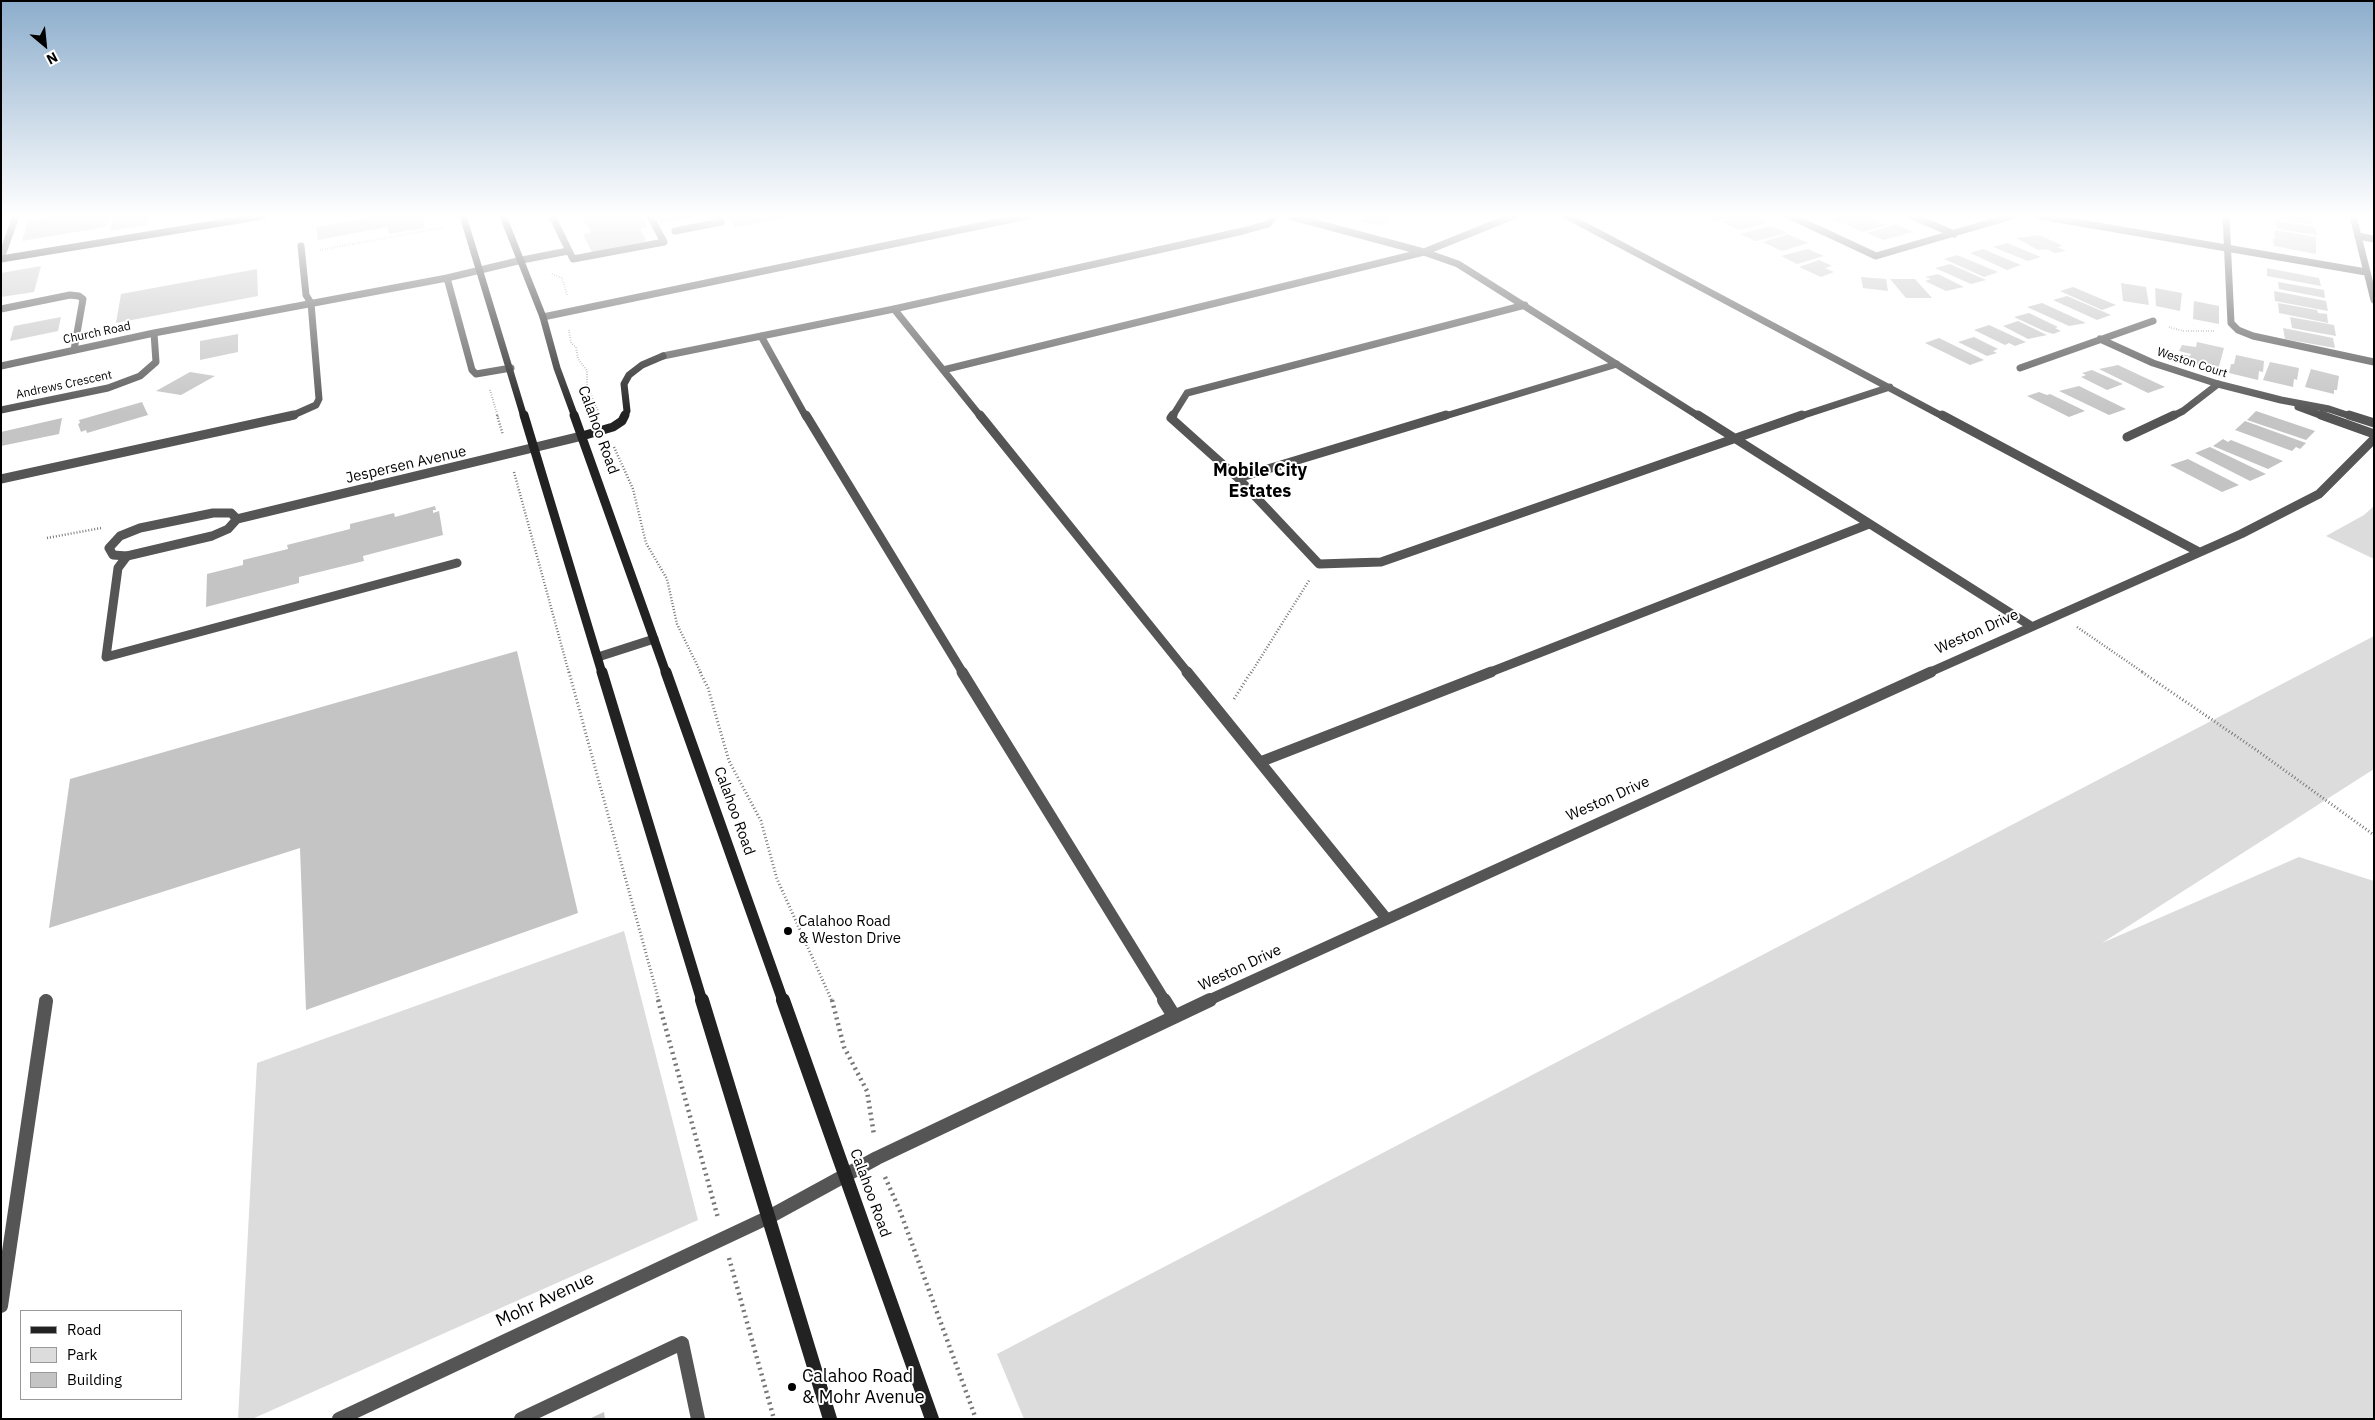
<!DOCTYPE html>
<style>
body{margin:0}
#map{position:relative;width:2375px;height:1420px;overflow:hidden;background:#fff;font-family:"IBM Plex Sans",sans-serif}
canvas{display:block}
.frame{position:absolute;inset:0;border:2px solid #000;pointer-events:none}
.legend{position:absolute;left:20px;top:1310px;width:162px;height:90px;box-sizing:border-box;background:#fff;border:1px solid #999;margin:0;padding:6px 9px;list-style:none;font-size:15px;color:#000}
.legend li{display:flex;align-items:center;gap:10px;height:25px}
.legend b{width:25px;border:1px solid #999}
.north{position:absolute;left:20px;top:20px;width:50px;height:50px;-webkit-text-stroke:4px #fff;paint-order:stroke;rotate:152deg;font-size:14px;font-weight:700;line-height:20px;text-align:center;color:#000}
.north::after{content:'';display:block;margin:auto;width:18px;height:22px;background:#000;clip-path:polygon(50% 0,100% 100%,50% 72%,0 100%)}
</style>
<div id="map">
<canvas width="2375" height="1420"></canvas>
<div class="frame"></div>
<ul class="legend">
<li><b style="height:6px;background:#222"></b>Road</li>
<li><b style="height:14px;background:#dcdcdc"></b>Park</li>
<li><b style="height:14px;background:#c4c4c4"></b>Building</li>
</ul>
<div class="north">N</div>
</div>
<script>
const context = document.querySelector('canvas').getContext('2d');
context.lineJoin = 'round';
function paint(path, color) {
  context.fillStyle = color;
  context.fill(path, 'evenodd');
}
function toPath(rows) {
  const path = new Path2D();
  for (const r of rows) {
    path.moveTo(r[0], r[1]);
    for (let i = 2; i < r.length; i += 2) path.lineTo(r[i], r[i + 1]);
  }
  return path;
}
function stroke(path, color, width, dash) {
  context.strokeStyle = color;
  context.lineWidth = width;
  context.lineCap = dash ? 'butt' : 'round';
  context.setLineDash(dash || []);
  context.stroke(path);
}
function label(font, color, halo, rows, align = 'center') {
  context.font = font + ' "IBM Plex Sans",sans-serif';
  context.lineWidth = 4;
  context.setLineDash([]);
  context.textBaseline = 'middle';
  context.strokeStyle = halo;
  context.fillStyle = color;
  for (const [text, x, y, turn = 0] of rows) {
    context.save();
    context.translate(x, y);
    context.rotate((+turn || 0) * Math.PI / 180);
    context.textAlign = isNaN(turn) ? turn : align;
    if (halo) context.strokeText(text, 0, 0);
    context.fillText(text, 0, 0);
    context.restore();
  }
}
paint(toPath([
 [2374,506,2374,559,2326,536,2364,515],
 [2374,636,2374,769,2102,943,2299,857,2374,881,2374,1419,1024,1419,997,1354],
 [624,931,698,1220,252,1419,238,1419,257,1063]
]), '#dcdcdc');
paint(toPath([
 [59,216,109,216,106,227,22,241,28,221],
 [113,216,149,216,147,225,110,231],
 [381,216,422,216,425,228,389,234,387,227,318,240,316,227],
 [582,216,641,216,647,227,640,228,646,241,592,253,583,234,591,233],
 [657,216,694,216,694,217,661,223],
 [727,216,790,216,790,217,735,227],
 [1365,216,1395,216,1381,225,1356,221],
 [1703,216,1734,216,1734,217,1714,221],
 [1744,216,1751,216,1766,223,1739,230,1722,222],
 [1825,216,1864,216,1840,223],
 [2275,216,2311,217,2313,225,2276,218],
 [1867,217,1887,225,1863,232,1843,223],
 [2275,220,2315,227,2317,235,2277,229],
 [1896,224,1913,232,1883,240,1867,233],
 [1771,226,1787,233,1756,241,1740,234],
 [2275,230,2316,237,2316,254,2274,246,2273,238,2296,241,2275,238],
 [1788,234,1808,243,1782,251,1763,242],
 [2040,235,2063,246,2057,247,2066,251,2055,253,2046,249,2038,250,2016,238],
 [2007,243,2041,257,2028,261,1993,247],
 [1808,249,1824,256,1797,264,1781,256],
 [1983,249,2021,265,2007,270,1970,253],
 [1957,255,1998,272,1984,277,1944,259],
 [1819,260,1832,266,1825,268,1834,272,1821,277,1799,267],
 [1950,264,1986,280,1971,284,1935,268],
 [41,266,34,292,1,297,1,273],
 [2267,268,2319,278,2321,286,2267,276],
 [257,269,258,296,116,323,121,294],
 [1938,274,1964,287,1946,291,1925,281,1931,279,1925,277],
 [1861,277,1886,279,1888,291,1863,288],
 [1890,279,1915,279,1932,298,1906,298],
 [2278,282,2324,290,2325,298,2279,289],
 [2121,283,2146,287,2149,305,2123,301],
 [2073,287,2116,305,2102,310,2060,291],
 [2155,288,2182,293,2180,311,2156,306],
 [2274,291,2326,301,2328,311,2275,301],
 [2067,296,2111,315,2097,320,2053,300],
 [2194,301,2219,306,2219,324,2193,319],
 [2042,303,2086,323,2069,326,2027,307],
 [2278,303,2317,310,2318,313,2327,314,2328,323,2279,313],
 [2029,313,2058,327,2055,328,2061,331,2053,334,2044,331,2014,317],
 [61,317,58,331,10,341,14,326],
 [2290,317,2334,325,2336,336,2292,328],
 [2018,321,2047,335,2028,339,2003,326],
 [1989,325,2026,342,2015,346,2009,343,2005,345,1974,330],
 [2283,328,2333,338,2335,348,2285,339],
 [238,334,238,352,200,360,200,341],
 [1974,337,1998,349,1993,351,1997,353,1987,356,1958,342],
 [1939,338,1984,360,1970,365,1925,343],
 [2197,342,2224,348,2218,370,2180,360,2182,354,2190,356,2191,354,2179,351,2182,345,2196,347],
 [2236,355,2264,361,2263,372,2259,371,2258,380,2229,373,2231,364,2234,364],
 [2270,362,2299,368,2297,380,2294,379,2293,387,2263,380],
 [2118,365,2165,387,2148,393,2099,369],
 [2311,369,2339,376,2337,390,2334,390,2334,394,2305,387],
 [2092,370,2123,384,2107,390,2081,377,2086,375,2082,373],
 [190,372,215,376,181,395,156,391],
 [2079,386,2126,409,2109,415,2059,391],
 [2039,392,2047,395,2050,394,2085,411,2069,417,2027,396],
 [142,402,148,415,87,433,86,430,81,432,78,424,80,423,79,420],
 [2256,411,2315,431,2306,440,2247,420],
 [62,418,59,434,1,446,1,432],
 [2245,421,2306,443,2300,449,2296,447,2292,451,2235,430],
 [2223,439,2228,442,2231,440,2283,461,2268,469,2213,446],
 [2210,447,2266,474,2250,481,2195,453],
 [2188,459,2239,485,2222,492,2170,465],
 [435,506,436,510,433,510,433,513,439,511,443,535,363,556,364,561,299,577,299,583,206,607,207,574,243,565,243,560,288,549,287,545,350,529,350,524,394,513,395,517],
 [517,651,578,913,306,1010,300,848,49,928,70,779],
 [604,1412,605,1419,589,1419]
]), '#c4c4c4');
stroke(toPath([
 [320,250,445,227],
 [552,274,562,278,567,295],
 [2169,327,2183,331,2215,331],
 [569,330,571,343,576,347,578,359,587,371,587,386,598,411],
 [490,390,498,417]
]), '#777', 2, [0.5, 2]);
stroke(toPath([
 [497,415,503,435],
 [614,447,633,489,646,543,667,579,677,624,701,673],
 [514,472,569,673],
 [47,538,101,528],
 [2077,627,2144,673],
 [1251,673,1310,579]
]), '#777', 2.5, [1, 2]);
stroke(toPath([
 [569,672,659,1001],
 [700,672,708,688,729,761,761,821,777,879,832,1001],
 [2142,672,2255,749,2374,835],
 [1234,699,1251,672]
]), '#777', 3, [1, 2.5]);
stroke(toPath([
 [658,1000,718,1218],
 [832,1000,844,1047,867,1091,874,1135],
 [885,1177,900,1211,976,1419],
 [729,1258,774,1419]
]), '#777', 4.5, [2, 4]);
stroke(toPath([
 [552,216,573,259,664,242,650,216],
 [1912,216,1954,234],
 [2226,216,2231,323,2238,330,2253,336,2374,362],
 [675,231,721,222,717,216],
 [2358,236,2374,239],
 [1,258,16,216],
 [522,260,568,251],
 [1,309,70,295,79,296,83,299,74,350],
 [289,417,316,405,319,399,311,303,306,295,301,246],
 [2171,417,2183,411,2218,384]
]), '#555', 7);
stroke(toPath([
 [2127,437,2174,415],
 [1,479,294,415],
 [127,556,118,568,106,657,457,563],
 [598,657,654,639]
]), '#555', 9);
stroke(toPath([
 [1,1306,46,1001],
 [521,1419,682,1343,698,1419]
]), '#555', 14);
stroke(toPath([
 [1289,216,1424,252,1458,264,1700,417],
 [1567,216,1944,417],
 [1790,216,1876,256,2012,216],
 [2040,216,2366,272],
 [2353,216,2374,300],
 [447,278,472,370,476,374,511,368],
 [894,309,981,417],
 [543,317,1027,216],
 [761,336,806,417],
 [2100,339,2153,363,2218,384,2281,400,2329,409,2353,417],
 [663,356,894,309,1243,231,1268,224,1275,216],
 [1,366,154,333,447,278,522,260],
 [2020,368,2153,321],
 [943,370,1424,252,1513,216],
 [2298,407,2325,417],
 [1,410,108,388,140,376,156,362,154,333],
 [1172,417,1187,393,1525,305],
 [1442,417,1617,364],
 [1798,417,1890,387]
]), '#555', 7);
stroke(toPath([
 [806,415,963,673],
 [980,415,1188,673],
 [1173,415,1171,418,1238,478,1319,564,1381,562,1802,415],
 [1698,415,2031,626],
 [1942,415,2199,552],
 [2321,415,2374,434],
 [2349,415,2374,423],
 [1238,478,1446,415],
 [213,513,231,513,237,519,228,529,212,536,127,556,113,555,109,548,120,536,140,528,213,513],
 [237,519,582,436],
 [1488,673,1869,524],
 [1928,673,2241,534,2319,494,2374,439]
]), '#555', 9);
stroke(toPath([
 [962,672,1165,1001],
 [1187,672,1386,918],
 [1260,762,1491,672],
 [1207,1001,1931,672]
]), '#555', 11);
stroke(toPath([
 [1164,1000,1174,1016],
 [339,1419,769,1217,877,1158,1210,1000]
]), '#555', 14);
stroke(toPath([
 [463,216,524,417],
 [503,216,543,317,557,368,575,417],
 [1,259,263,216],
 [624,417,627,411,624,384,629,375,642,365,663,356]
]), '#222', 7);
stroke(toPath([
 [524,415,602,673],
 [574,415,666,673],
 [582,436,613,427,622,421,625,415]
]), '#222', 9);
stroke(toPath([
 [602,672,702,1001],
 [666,672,783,1001]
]), '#222', 11);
stroke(toPath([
 [702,1000,830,1419],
 [783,1000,932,1419]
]), '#222', 14);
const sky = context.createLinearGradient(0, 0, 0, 415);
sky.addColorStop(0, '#8cadcc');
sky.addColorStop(0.52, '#fff');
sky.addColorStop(1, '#ffffff00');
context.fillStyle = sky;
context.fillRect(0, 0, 2375, 415);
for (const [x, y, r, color] of [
 [788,931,5,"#000"],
 [792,1387,5,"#000"]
]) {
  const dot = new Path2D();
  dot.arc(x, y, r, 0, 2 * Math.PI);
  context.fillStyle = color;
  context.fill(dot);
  stroke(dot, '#fff', 2);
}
label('12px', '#000', '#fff', [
 ["Church Road",97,333,-12],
 ["Weston Court",2192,363,18],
 ["Andrews Crescent",64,385,-12]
]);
label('15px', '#000', '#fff', [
 ["Calahoo Road",598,430,70],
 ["Jespersen Avenue",406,465,-13],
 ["Weston Drive",1977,632,-24],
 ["Weston Drive",1608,799,-24],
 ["Calahoo Road",734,811,70],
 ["Weston Drive",1240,968,-25],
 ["Calahoo Road",870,1193,70]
]);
label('15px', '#000', '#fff', [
 ["Calahoo Road",798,922],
 ["& Weston Drive",798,939]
], 'left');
label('bold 18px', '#000', '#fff', [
 ["Mobile City",1260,471],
 ["Estates",1260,492]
]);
label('18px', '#000', '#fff', [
 ["Mohr Avenue",545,1300,-25]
]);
label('18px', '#000', '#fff', [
 ["Calahoo Road",802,1377],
 ["& Mohr Avenue",802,1398]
], 'left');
</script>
